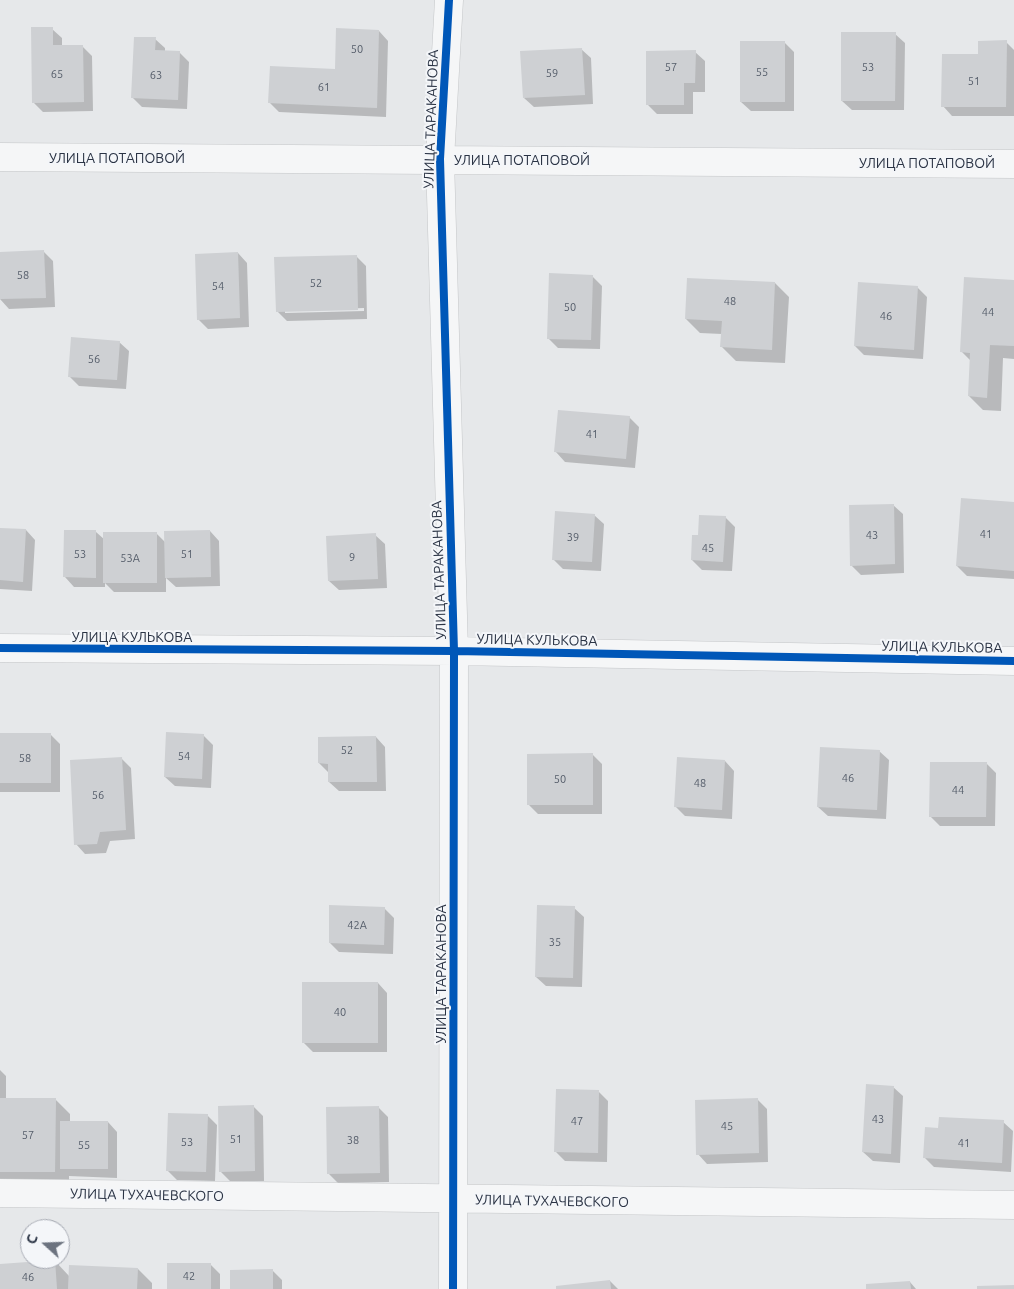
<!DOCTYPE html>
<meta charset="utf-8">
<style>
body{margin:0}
#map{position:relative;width:1014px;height:1289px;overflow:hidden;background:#e6e8ea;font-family:Ubuntu,sans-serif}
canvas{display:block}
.north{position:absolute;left:20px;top:1219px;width:50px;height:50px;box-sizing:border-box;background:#f4f6f9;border:1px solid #a4a8b1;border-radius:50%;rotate:290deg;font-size:14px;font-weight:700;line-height:20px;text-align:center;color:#2b3445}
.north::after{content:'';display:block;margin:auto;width:18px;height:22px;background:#6c737f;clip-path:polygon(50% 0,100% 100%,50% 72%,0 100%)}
</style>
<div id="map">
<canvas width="1014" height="1289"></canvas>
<div class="north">С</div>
</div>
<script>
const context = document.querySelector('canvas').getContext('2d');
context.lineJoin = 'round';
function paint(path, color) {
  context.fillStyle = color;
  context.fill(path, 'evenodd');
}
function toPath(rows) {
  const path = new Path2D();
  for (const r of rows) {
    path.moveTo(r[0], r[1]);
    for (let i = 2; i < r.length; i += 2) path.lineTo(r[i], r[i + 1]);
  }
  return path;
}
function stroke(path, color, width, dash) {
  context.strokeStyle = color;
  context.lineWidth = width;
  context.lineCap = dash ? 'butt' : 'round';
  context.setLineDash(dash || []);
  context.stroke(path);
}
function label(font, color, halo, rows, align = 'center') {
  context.font = font + ' Ubuntu,sans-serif';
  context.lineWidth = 4;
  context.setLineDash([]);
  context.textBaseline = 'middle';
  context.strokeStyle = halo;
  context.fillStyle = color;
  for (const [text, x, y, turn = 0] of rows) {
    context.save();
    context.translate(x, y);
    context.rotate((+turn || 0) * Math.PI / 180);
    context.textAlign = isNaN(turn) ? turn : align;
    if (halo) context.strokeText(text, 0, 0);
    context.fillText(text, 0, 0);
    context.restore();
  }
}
paint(toPath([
 [52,29,62,38,62,46,82,46,92,56,93,111,43,112,34,103],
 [379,31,388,41,386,117,279,112,270,103,336,71],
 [895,34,905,43,904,110,852,110,842,101],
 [155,39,165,48,165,52,179,52,189,62,187,109,142,107,132,97],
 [784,42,794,52,794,111,751,111,741,102],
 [1006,42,1014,50,1014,116,952,116,943,106,979,55],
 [581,49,591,58,593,104,534,107,524,98],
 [695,52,705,61,705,92,693,92,693,114,657,114,648,105],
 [44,252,53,261,55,307,9,309,0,299,0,253],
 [238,253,247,263,249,327,208,329,198,319],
 [356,256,366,266,367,319,287,321,277,311],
 [364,308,364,311,285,313,285,311],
 [592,276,602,286,600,349,558,348,548,338],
 [1014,281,1014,359,1003,358,1001,411,983,410,969,396,971,361,962,352],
 [775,283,789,297,785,363,736,361,722,347,722,334,700,333,686,319],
 [917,287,927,297,923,359,864,355,855,346],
 [119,342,129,351,126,389,79,386,70,377],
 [629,417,639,427,635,468,565,462,556,452],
 [1014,503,1014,579,967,576,957,566],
 [893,505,903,514,904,573,861,575,851,565],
 [594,515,604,524,601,571,563,569,553,559],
 [725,517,735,527,732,571,702,570,692,560,699,537],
 [0,529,26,530,35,540,32,591,0,589],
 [210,531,219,541,220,586,176,587,166,578,166,592,114,592,105,583,105,587,74,587,65,577,96,532,105,540,156,533,165,542],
 [375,535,385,544,387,588,339,590,329,581],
 [0,735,51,735,60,744,60,792,0,792],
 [203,735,213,745,211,788,175,786,165,777],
 [376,737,385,747,386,791,339,791,329,782,329,773,319,763],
 [879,751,889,760,886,819,828,816,818,807],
 [592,754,602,764,602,814,538,814,529,805],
 [121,758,131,768,135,839,110,841,106,853,85,854,76,844],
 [725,761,734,771,732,819,685,816,675,806],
 [986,763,996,773,995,826,940,826,930,816],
 [384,908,394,918,393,954,339,952,330,943],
 [574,908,584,917,582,987,546,986,536,977],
 [378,983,387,993,387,1052,313,1052,303,1042],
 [0,1070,6,1076,6,1099,55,1099,70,1114,70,1122,108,1122,117,1132,117,1178,69,1176,69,1186,7,1186,0,1179],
 [893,1087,903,1096,900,1163,873,1161,863,1152],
 [598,1091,608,1101,607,1162,565,1161,556,1152],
 [757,1099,767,1109,768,1162,707,1164,698,1154],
 [253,1106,263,1116,264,1181,230,1181,221,1172],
 [379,1108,388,1117,389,1182,338,1183,329,1174],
 [207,1115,217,1125,215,1181,177,1180,167,1170],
 [1003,1122,1013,1131,1011,1172,934,1167,925,1158],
 [55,1261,70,1277,138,1269,152,1283,152,1289,0,1289,0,1265],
 [210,1264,220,1274,220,1289,168,1289],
 [272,1270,282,1280,282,1289,232,1289],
 [610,1281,618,1289,557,1289],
 [910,1282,916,1289,868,1289]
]), '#0003');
paint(toPath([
 [31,27,53,27,53,45,83,45,84,102,32,103],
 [336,28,379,30,377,108,268,103,270,66,335,69],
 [841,32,896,32,895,101,841,101],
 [134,37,156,37,155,50,180,51,178,100,131,98],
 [1007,40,1006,107,941,107,942,54,978,54,978,41],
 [740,41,785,41,785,102,740,102],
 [582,48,585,95,523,98,520,51],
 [696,50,695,83,684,83,684,105,646,105,646,51],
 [44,250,46,298,0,299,0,252],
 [238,252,240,318,197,320,195,254],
 [357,255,358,310,276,312,274,257],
 [549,273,593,275,591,340,547,339],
 [964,277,1014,280,1014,346,990,345,987,398,968,396,970,353,960,352],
 [687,278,775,282,772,350,720,347,722,321,685,319],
 [858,282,918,286,914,350,854,346],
 [71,337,120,341,117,380,68,377],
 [558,410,630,416,626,459,554,452],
 [961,498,1014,502,1014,571,956,566],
 [894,504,895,564,850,566,849,505],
 [555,511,595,514,592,562,552,560],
 [699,515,726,516,723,562,691,560,692,535,698,535],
 [0,528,26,529,23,582,0,580],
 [64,530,96,530,96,578,63,577],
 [210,530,211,577,165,578,164,531],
 [103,532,157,532,157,583,103,583],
 [376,533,378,579,328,581,326,536],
 [166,732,204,734,202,779,164,777],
 [0,733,51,733,51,783,0,783],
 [376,736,377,782,328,782,328,764,318,763,318,737],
 [820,747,880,750,877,810,817,807],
 [593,753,593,805,527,805,527,754],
 [122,757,126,830,100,832,97,844,74,845,70,760],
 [677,757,725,760,722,810,674,807],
 [930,762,987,762,986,817,929,817],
 [329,905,385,907,384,945,329,943],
 [537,905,575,906,573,978,535,977],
 [302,982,378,982,378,1043,302,1043],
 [866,1084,894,1086,891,1154,862,1152],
 [556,1089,599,1090,598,1153,554,1152],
 [0,1098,56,1098,55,1172,0,1172],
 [758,1098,759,1153,696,1155,695,1100],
 [254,1105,255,1171,219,1172,218,1106],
 [379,1106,380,1173,327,1174,326,1107],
 [168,1113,208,1114,206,1172,166,1171],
 [939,1117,1004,1120,1002,1163,923,1158,925,1127,938,1128],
 [60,1121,108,1121,108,1169,60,1169],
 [55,1260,57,1289,0,1289,0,1264],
 [167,1263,211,1263,211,1289,167,1289],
 [69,1265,138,1268,137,1289,68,1289],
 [273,1269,273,1289,230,1289,230,1270],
 [610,1280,611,1289,556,1289,556,1286],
 [910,1281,911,1289,866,1289,866,1284],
 [1014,1285,1014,1289,977,1289,977,1286]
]), '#ced0d3');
const street = toPath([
 [449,0,440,159,454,651,453,1289],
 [0,157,1014,164],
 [0,648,454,651,1014,661],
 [0,1193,1014,1205]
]);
stroke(street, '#c4c6c8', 29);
stroke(street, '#f5f6f7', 28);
stroke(toPath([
 [449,0,440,159,454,651,453,1289],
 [0,648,454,651,1014,661]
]), '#0057b8', 8);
label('11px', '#545c69', null, [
 ["50",357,49],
 ["57",671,67],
 ["53",868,67],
 ["55",762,72],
 ["59",552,73],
 ["65",57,74],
 ["63",156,75],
 ["51",974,81],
 ["61",324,87],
 ["58",23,275],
 ["52",316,283],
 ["54",218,286],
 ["48",730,301],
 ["50",570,307],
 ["44",988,312],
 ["46",886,316],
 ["56",94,359],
 ["41",592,434],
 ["41",986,534],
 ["43",872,535],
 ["39",573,537],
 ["45",708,548],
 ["53",80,554],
 ["51",187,554],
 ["9",352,557],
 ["53А",130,558],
 ["52",347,750],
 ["54",184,756],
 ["58",25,758],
 ["46",848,778],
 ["50",560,779],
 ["48",700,783],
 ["44",958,790],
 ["56",98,795],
 ["42А",357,925],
 ["35",555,942],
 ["40",340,1012],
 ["43",878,1119],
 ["47",577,1121],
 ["45",727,1126],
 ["57",28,1135],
 ["51",236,1139],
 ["38",353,1140],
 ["53",187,1142],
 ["41",964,1143],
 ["55",84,1145],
 ["42",189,1276],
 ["46",28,1277]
]);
label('14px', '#2b3445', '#f4f6f9', [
 ["УЛИЦА ТАРАКАНОВА",431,119,-88],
 ["УЛИЦА ПОТАПОВОЙ",117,158],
 ["УЛИЦА ПОТАПОВОЙ",522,160],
 ["УЛИЦА ПОТАПОВОЙ",927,163],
 ["УЛИЦА ТАРАКАНОВА",439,570,-92],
 ["УЛИЦА КУЛЬКОВА",132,637],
 ["УЛИЦА КУЛЬКОВА",537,640,1],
 ["УЛИЦА КУЛЬКОВА",942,647,1],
 ["УЛИЦА ТАРАКАНОВА",441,974,-90],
 ["УЛИЦА ТУХАЧЕВСКОГО",147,1195,1],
 ["УЛИЦА ТУХАЧЕВСКОГО",552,1201,1]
]);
</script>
